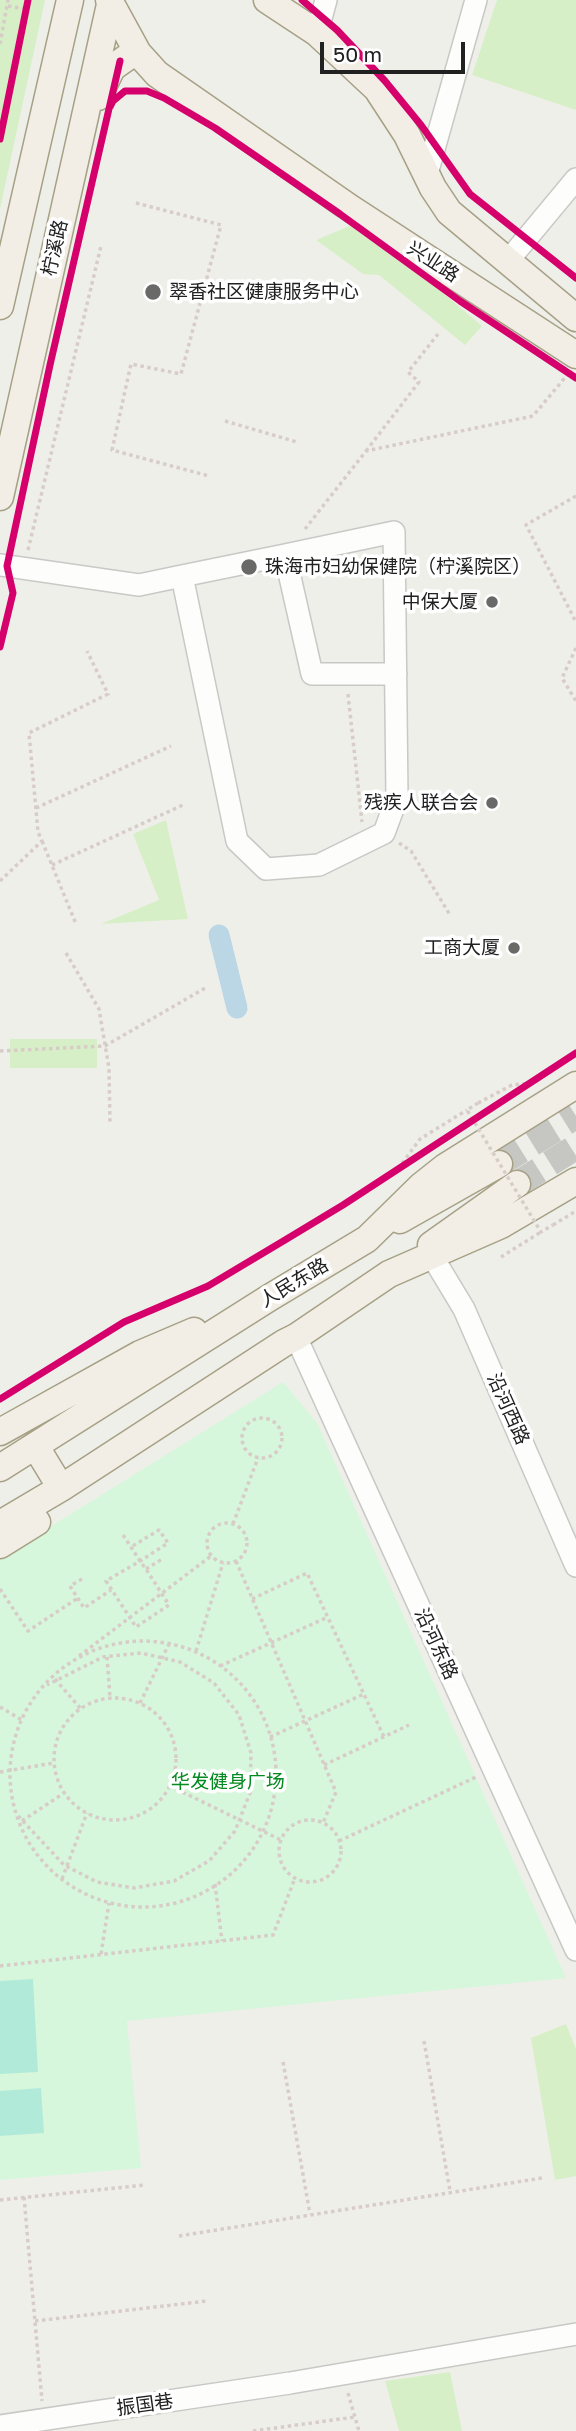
<!DOCTYPE html>
<meta charset="utf-8">
<style>
body{margin:0}
#map{position:relative;width:576px;height:2431px;overflow:hidden;background:#efefea;font-family:"Golos Text",sans-serif}
canvas{display:block}
.scale{position:absolute;left:320px;top:42px;width:145px;height:32px;box-sizing:border-box;border:4px solid #212121;border-top:0;padding-left:9px;font-size:21px;line-height:24px;white-space:nowrap;color:#212121;-webkit-text-stroke:5px #fff;paint-order:stroke}
</style>
<div id="map">
<canvas width="576" height="2431"></canvas>
<div class="scale">50 m</div>
</div>
<script>
const context = document.querySelector('canvas').getContext('2d');
context.lineJoin = 'round';
function paint(path, color) {
  context.fillStyle = color;
  context.fill(path, 'evenodd');
}
function toPath(rows) {
  const path = new Path2D();
  for (const r of rows) {
    if (r.length === 3) {
      path.moveTo(r[0] + r[2], r[1]);
      path.arc(r[0], r[1], r[2], 0, 2 * Math.PI);
      continue;
    }
    path.moveTo(r[0], r[1]);
    for (let i = 2; i < r.length; i += 2) path.lineTo(r[i], r[i + 1]);
  }
  return path;
}
function stroke(path, color, width, dash) {
  context.strokeStyle = color;
  context.lineWidth = width;
  context.lineCap = dash ? 'butt' : 'round';
  context.setLineDash(dash || []);
  context.stroke(path);
}
function label(font, color, halo, rows, align = 'center') {
  context.font = font + ' "Golos Text","Noto Sans SC",sans-serif';
  context.lineWidth = 7;
  context.setLineDash([]);
  context.textBaseline = 'middle';
  context.strokeStyle = halo;
  context.fillStyle = color;
  for (const [text, x, y, turn = 0] of rows) {
    context.save();
    context.translate(x, y);
    context.rotate((+turn || 0) * Math.PI / 180);
    context.textAlign = isNaN(turn) ? turn : align;
    if (halo) context.strokeText(text, 0, 0);
    context.fillText(text, 0, 0);
    context.restore();
  }
}
paint(toPath([
 [0,0,45,0,0,209],
 [497,0,576,0,576,110,472,75],
 [359,222,482,326,465,345,379,275,363,274,316,240],
 [166,820,188,919,101,924,159,900,133,834],
 [10,1039,97,1039,97,1068,10,1068],
 [566,2024,576,2049,576,2176,555,2180,531,2038],
 [450,2372,462,2431,399,2431,385,2381]
]), '#d7efc7');
paint(toPath([
 [283,1382,317,1423,566,1978,127,2021,141,2168,0,2180,0,1558]
]), '#d6f7db');
paint(toPath([
 [33,1979,38,2072,0,2074,0,1981],
 [41,2088,44,2133,0,2136,0,2091]
]), '#b2eada');
stroke(toPath([
 [219,935,237,1008]
]), '#bbd6e4', 21);
stroke(toPath([
 [499,1164,576,1116],
 [517,1184,576,1147]
]), '#c6c6c2', 26, [26, 13]);
const minor = toPath([
 [317,33,326,0],
 [427,174,476,0],
 [507,262,576,179],
 [285,555,312,674,396,674],
 [0,565,139,585,182,576,285,555,394,532,397,798,384,833,319,865,266,869,237,841,182,576],
 [432,1256,464,1309,576,1566],
 [296,1337,576,1950],
 [0,2426,290,2383,576,2334]
]);
const major = toPath([
 [109,0,138,53,157,74,350,208,576,355],
 [267,0,317,33,377,89,407,135,433,188,449,212,576,318],
 [98,97,112,68,129,56,138,53],
 [0,306,70,0],
 [0,497,111,0],
 [400,1220,499,1164],
 [431,1245,517,1184],
 [0,1432,140,1354,194,1331],
 [36,1447,61,1488],
 [0,1468,269,1298,367,1239,421,1186,445,1167,576,1085],
 [0,1524,61,1488,284,1343,296,1337,389,1274,501,1225,576,1181],
 [0,1545,37,1522]
]);
stroke(minor, '#c8c8c6', 24);
stroke(major, '#a6a085', 29);
stroke(toPath([
 [8,6,26,9],
 [0,44,8,0],
 [136,203,221,225,181,374,131,364,112,450,209,476],
 [225,421,297,442],
 [366,451,419,382,408,372,438,334],
 [576,496,526,525,576,622],
 [305,529,366,451,533,416,568,374],
 [28,550,101,246],
 [576,648,562,678,576,701],
 [348,694,362,822],
 [36,808,171,746],
 [42,841,76,924],
 [399,843,411,851,450,915],
 [52,865,183,805],
 [0,881,42,841,38,832,29,733,108,694,87,651],
 [66,953,99,1009,109,1068,110,1123],
 [0,1051,105,1046,207,987],
 [478,1103,512,1085,530,1083],
 [398,1169,420,1139,467,1110],
 [553,1225,576,1211],
 [501,1257,541,1232],
 [262,1438,20],
 [227,1543,20],
 [233,1524,258,1458],
 [123,1535,131,1547,140,1561,146,1569,169,1605,136,1627,106,1581,140,1561,168,1543,159,1530,131,1547],
 [236,1561,336,1792,323,1823],
 [146,1569,164,1558],
 [82,1579,70,1586,84,1608,111,1590],
 [0,1589,28,1631,78,1598],
 [252,1599,307,1573,384,1737],
 [143,1774,133],
 [196,1651,223,1563],
 [79,1656,211,1556],
 [107,1657,110,1698],
 [220,1666,328,1617],
 [55,1679,81,1709],
 [115,1759,61],
 [140,1703,169,1644],
 [0,1707,22,1720],
 [270,1737,364,1694],
 [324,1765,409,1725],
 [0,1772,54,1763],
 [170,1786,281,1840],
 [18,1816,64,1865,97,1882,134,1888,174,1881,209,1861,235,1831,250,1793,251,1753,239,1715,214,1683,180,1662,141,1653,103,1657,47,1685],
 [310,1851,31],
 [22,1821,64,1793],
 [339,1841,476,1777],
 [62,1879,87,1813],
 [215,1884,222,1941],
 [101,1954,109,1903],
 [0,1966,273,1935,295,1878],
 [424,2041,450,2191],
 [283,2062,310,2214],
 [24,2197,42,2401],
 [0,2200,145,2185],
 [179,2236,542,2178],
 [35,2321,207,2301],
 [348,2393,359,2431],
 [253,2431,355,2417]
]), '#d8ccc8', 3.5, [3.5, 3.5]);
stroke(minor, '#fdfdfc', 21);
stroke(major, '#f2eee6', 26);
stroke(toPath([
 [478,1103,467,1110,541,1232,553,1225]
]), '#d8ccc8', 3.5, [3.5, 3.5]);
stroke(toPath([
 [302,0,337,30,385,81,421,125,470,194,576,278],
 [110,107,113,101,125,91,147,91,164,98,215,128,340,214,460,301,576,378],
 [0,139,28,0],
 [0,647,13,593,7,566,50,365,120,61],
 [0,1399,124,1322,208,1286,285,1240,343,1205,576,1053]
]), '#d6006c', 7);
for (const [x, y, r, color] of [
 [153,292,9,"#696967"],
 [249,567,9,"#696967"],
 [492,602,7,"#696967"],
 [492,803,7,"#696967"],
 [514,948,7,"#696967"]
]) {
  const dot = new Path2D();
  dot.arc(x, y, r, 0, 2 * Math.PI);
  context.fillStyle = color;
  context.fill(dot);
  stroke(dot, '#fff', 2.5);
}
label('19px', '#212121', '#fff', [
 ["柠溪路",55,248,-77],
 ["兴业路",433,262,33],
 ["人民东路",294,1283,-31],
 ["沿河西路",508,1409,66],
 ["沿河东路",436,1644,65],
 ["振国巷",145,2405,-8]
]);
label('19px', '#212121', '#fff', [
 ["翠香社区健康服务中心",169,292,"left"],
 ["珠海市妇幼保健院（柠溪院区）",265,567,"left"],
 ["中保大厦",478,602],
 ["残疾人联合会",478,803],
 ["工商大厦",500,948]
], 'right');
label('19px', '#048a20', '#fff', [
 ["华发健身广场",228,1782]
]);
</script>
